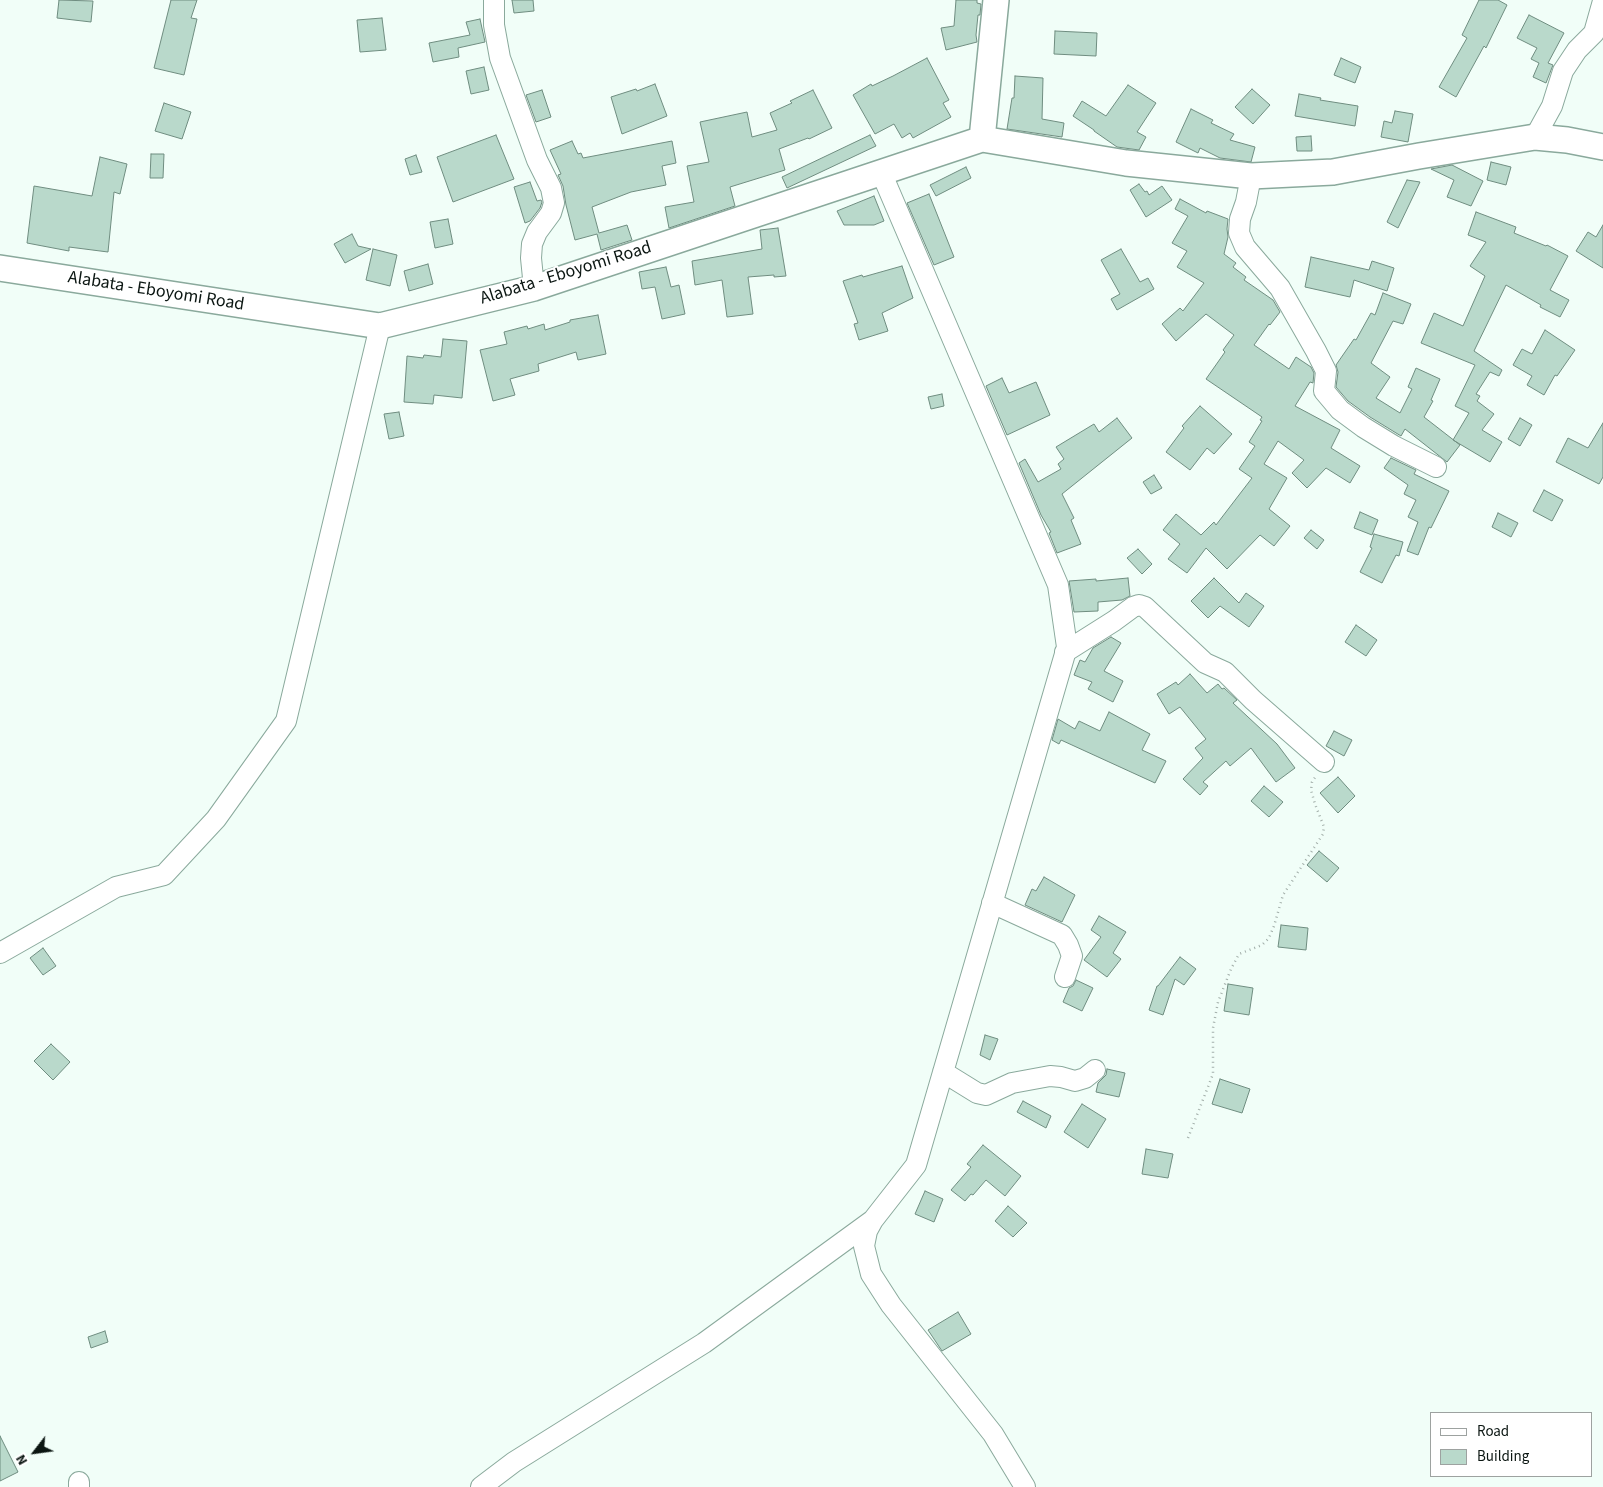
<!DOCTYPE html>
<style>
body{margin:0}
#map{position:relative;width:1603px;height:1487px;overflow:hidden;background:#f1fef8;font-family:"Source Sans 3",sans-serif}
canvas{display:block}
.legend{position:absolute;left:1430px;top:1412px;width:162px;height:65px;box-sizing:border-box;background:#fff;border:1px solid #9da2a0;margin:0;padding:6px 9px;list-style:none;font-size:15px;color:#0b1612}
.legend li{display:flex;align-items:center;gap:10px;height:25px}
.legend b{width:25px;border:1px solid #9da2a0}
.north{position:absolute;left:10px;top:1427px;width:50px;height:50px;-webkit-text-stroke:4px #fff;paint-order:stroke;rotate:240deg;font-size:14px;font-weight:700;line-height:20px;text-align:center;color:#0b1612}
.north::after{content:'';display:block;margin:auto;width:18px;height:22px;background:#0b1612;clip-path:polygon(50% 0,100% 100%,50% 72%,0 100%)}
</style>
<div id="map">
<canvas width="1603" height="1487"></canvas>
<ul class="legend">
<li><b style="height:6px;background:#fff"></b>Road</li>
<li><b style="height:14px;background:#b9d9cb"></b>Building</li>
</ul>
<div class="north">N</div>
</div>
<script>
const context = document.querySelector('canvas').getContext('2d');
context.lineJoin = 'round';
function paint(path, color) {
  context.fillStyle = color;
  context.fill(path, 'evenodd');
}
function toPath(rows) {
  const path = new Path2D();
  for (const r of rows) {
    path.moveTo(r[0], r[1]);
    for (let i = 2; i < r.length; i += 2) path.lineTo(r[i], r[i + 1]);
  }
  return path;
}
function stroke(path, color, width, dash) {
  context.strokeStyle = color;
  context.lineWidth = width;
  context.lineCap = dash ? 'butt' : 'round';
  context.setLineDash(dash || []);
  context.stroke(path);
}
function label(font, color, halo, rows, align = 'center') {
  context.font = font + ' "Source Sans 3",sans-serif';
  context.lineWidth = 4;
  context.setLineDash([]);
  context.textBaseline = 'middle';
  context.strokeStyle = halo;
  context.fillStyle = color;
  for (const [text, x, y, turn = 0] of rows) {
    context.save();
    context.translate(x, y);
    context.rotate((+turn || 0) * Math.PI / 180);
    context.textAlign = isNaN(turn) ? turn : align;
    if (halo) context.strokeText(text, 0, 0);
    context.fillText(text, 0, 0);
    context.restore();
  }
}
const building = toPath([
 [59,0,93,1,91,22,57,18,59,0],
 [171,0,197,0,191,18,197,19,184,75,154,68,171,0],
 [512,0,533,0,534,11,514,13,512,0],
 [956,0,977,0,977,3,981,4,980,15,978,15,976,35,977,42,946,50,941,28,954,26,956,0],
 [1479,0,1498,0,1507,5,1486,48,1484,46,1456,97,1439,87,1467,38,1462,35,1479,0],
 [1529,15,1564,33,1548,63,1553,65,1546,83,1533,77,1539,63,1531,59,1537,48,1517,38,1529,15],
 [382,18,386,50,360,52,357,20,382,18],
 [480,19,485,42,458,48,459,57,433,62,429,43,470,35,466,22,480,19],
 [1055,31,1097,33,1096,56,1054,54,1055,31],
 [927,58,949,100,943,103,951,117,913,138,910,133,902,138,894,124,875,134,853,95,871,84,872,86,893,76,927,58],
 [1341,58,1361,67,1355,83,1334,75,1341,58],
 [484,67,489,90,471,94,466,71,484,67],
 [1015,76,1043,78,1042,119,1064,123,1062,137,1007,129,1012,98,1014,98,1015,76],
 [655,84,667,116,622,134,611,97,636,89,637,91,655,84],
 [1128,85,1156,103,1137,132,1146,137,1139,150,1117,147,1094,131,1094,130,1073,116,1082,101,1106,116,1128,85],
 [1252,89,1270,105,1253,124,1235,107,1252,89],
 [542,90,551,117,536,122,526,95,542,90],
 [813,90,832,128,809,139,808,138,779,149,785,170,730,187,735,206,669,228,665,207,694,202,687,166,709,162,700,122,747,112,752,137,777,130,770,113,792,103,790,101,813,90],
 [1299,94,1321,98,1320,100,1358,106,1355,126,1295,116,1299,94],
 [164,103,191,112,182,139,155,131,164,103],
 [1191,109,1213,120,1211,123,1234,134,1230,140,1255,147,1251,162,1220,158,1200,148,1198,153,1176,142,1191,109],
 [1395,111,1413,114,1408,142,1381,137,1384,121,1392,123,1395,111],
 [496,135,514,179,453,202,437,157,496,135],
 [870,135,876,146,787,188,782,177,870,135],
 [1311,136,1312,151,1297,151,1296,137,1311,136],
 [572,141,578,154,581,153,583,158,672,141,676,163,662,166,666,185,631,192,592,207,599,233,627,225,632,240,601,250,597,234,575,240,566,205,563,186,558,175,561,174,550,150,572,141],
 [151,154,164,154,163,178,150,178,151,154],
 [416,155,422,172,410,175,405,159,416,155],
 [100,157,127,164,120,194,114,192,108,252,69,247,69,251,27,243,34,186,92,196,100,157],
 [1491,162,1511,167,1506,185,1487,180,1491,162],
 [1452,165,1483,181,1471,206,1447,197,1454,180,1431,169,1452,165],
 [966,167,971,178,936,196,930,185,966,167],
 [1407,180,1420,182,1398,228,1387,222,1407,180],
 [530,182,537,201,541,200,542,202,540,208,530,221,525,223,514,187,530,182],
 [1139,184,1145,192,1147,191,1149,195,1162,186,1172,200,1146,217,1130,190,1139,184],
 [929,194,954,257,934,265,907,203,929,194],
 [874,196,884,221,874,225,844,225,837,211,874,196],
 [1180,199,1206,213,1207,211,1228,219,1227,229,1228,237,1224,254,1236,263,1233,267,1246,277,1244,280,1273,300,1280,312,1270,325,1269,324,1254,345,1289,369,1296,357,1311,367,1314,373,1313,383,1310,382,1295,406,1340,430,1331,448,1360,466,1350,483,1326,468,1307,488,1292,473,1304,460,1278,441,1264,464,1287,478,1269,509,1290,526,1274,546,1260,535,1227,569,1206,548,1187,573,1168,559,1180,544,1163,530,1176,514,1201,535,1214,522,1216,525,1252,478,1239,469,1255,446,1249,442,1262,421,1260,420,1262,417,1206,379,1225,352,1223,350,1234,335,1206,314,1176,341,1162,324,1180,308,1183,311,1204,283,1177,267,1187,251,1172,243,1188,216,1175,209,1180,199],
 [1476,212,1516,227,1514,233,1546,246,1547,245,1568,256,1550,290,1569,300,1560,317,1540,307,1541,305,1506,285,1474,351,1502,370,1499,376,1490,372,1476,394,1480,396,1477,401,1494,414,1482,430,1502,442,1490,462,1453,440,1469,413,1455,406,1475,365,1421,343,1434,313,1463,326,1485,276,1470,266,1486,242,1468,235,1476,212],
 [448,219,453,244,435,248,430,222,448,219],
 [1603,225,1603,268,1576,251,1588,232,1596,237,1603,225],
 [778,228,786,276,774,277,774,275,748,277,753,314,727,317,722,280,695,285,692,261,762,249,760,230,778,228],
 [352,234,358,246,371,249,345,263,334,244,352,234],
 [373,249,397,255,390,286,366,280,373,249],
 [1121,249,1140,282,1148,278,1154,289,1117,310,1111,299,1120,294,1101,260,1121,249],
 [1311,257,1369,270,1372,261,1394,268,1387,291,1354,280,1350,297,1305,287,1311,257],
 [428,264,433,284,409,291,404,271,428,264],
 [902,266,913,298,882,313,888,331,859,340,854,324,858,323,843,281,862,275,863,277,902,266],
 [666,267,671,287,679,285,685,314,662,319,655,287,642,289,639,272,666,267],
 [1383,293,1411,304,1403,324,1393,321,1371,363,1390,377,1376,398,1400,413,1412,389,1408,387,1416,368,1440,379,1431,400,1433,401,1424,417,1460,445,1447,462,1405,429,1401,436,1370,417,1348,401,1336,387,1338,372,1336,365,1354,339,1356,340,1371,313,1375,315,1383,293],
 [598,315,606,354,578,360,576,352,538,364,539,371,510,379,515,395,493,401,480,350,507,344,504,332,527,326,528,329,544,324,545,330,570,322,570,320,598,315],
 [1545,330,1575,350,1557,376,1555,375,1544,395,1527,385,1532,376,1513,365,1522,349,1532,354,1545,330],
 [443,339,467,341,462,398,434,395,433,404,404,402,407,356,423,358,424,355,441,357,443,339],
 [1002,378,1009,393,1036,382,1050,415,1007,435,986,386,1002,378],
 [942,394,944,406,931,409,928,397,942,394],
 [1200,406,1232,434,1214,454,1207,448,1190,470,1166,452,1184,428,1182,426,1200,406],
 [399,412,404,436,389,439,384,414,399,412],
 [1117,418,1132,438,1062,494,1074,518,1071,520,1081,544,1057,553,1049,533,1051,532,1041,515,1019,463,1025,459,1038,482,1061,469,1058,464,1064,459,1056,447,1094,424,1099,432,1117,418],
 [1520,418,1532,425,1520,446,1508,439,1520,418],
 [1603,423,1603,477,1599,484,1556,462,1568,438,1588,448,1603,423],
 [1391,458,1416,470,1414,474,1449,491,1431,528,1429,527,1418,555,1407,551,1418,522,1408,517,1416,500,1404,494,1408,485,1384,468,1391,458],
 [1154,475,1162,488,1151,494,1143,482,1154,475],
 [1544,490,1563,500,1552,521,1533,511,1544,490],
 [1360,512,1378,520,1372,535,1354,528,1360,512],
 [1498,513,1518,523,1511,537,1492,527,1498,513],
 [1311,530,1324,540,1317,549,1304,538,1311,530],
 [1374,534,1403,542,1399,556,1396,555,1382,583,1360,572,1372,548,1370,547,1374,534],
 [1138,549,1152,564,1142,574,1127,558,1138,549],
 [1128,578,1130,596,1122,600,1098,602,1098,611,1074,612,1069,581,1096,579,1096,581,1128,578],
 [1214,578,1239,603,1246,593,1264,606,1249,627,1220,606,1208,618,1191,601,1214,578],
 [1356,625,1377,640,1366,656,1345,642,1356,625],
 [1111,637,1121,643,1104,671,1123,681,1113,702,1088,689,1092,682,1074,675,1080,660,1085,662,1093,648,1111,637],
 [1190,674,1207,693,1218,684,1222,689,1224,688,1237,700,1233,703,1277,744,1295,768,1276,782,1251,748,1230,766,1226,761,1203,782,1208,786,1200,795,1183,779,1203,758,1195,748,1206,739,1180,707,1169,714,1157,694,1176,682,1178,685,1190,674],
 [1109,712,1150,734,1142,750,1166,761,1155,783,1061,740,1059,744,1052,740,1058,719,1075,729,1079,721,1100,731,1109,712],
 [1334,731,1352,740,1344,756,1326,746,1334,731],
 [1338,777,1355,796,1338,813,1320,793,1338,777],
 [1264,786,1283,802,1269,817,1251,801,1264,786],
 [1319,851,1339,868,1327,882,1307,865,1319,851],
 [1044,877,1075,895,1062,922,1025,905,1032,889,1036,891,1044,877],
 [1099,916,1126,932,1113,953,1121,959,1107,977,1084,960,1101,937,1091,930,1099,916],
 [1281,925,1308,928,1306,950,1278,947,1281,925],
 [43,948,56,966,43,975,30,958,43,948],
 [1180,957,1196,969,1184,985,1175,979,1163,1015,1149,1010,1157,986,1158,986,1180,957],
 [1076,980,1093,988,1082,1011,1063,1002,1069,988,1073,986,1076,980],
 [1228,984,1253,988,1249,1015,1224,1011,1228,984],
 [985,1035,998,1039,990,1060,980,1055,985,1035],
 [51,1044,70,1062,53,1080,34,1061,51,1044],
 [1107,1069,1125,1073,1119,1097,1096,1092,1098,1083,1106,1075,1107,1069],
 [1220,1079,1250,1089,1242,1113,1212,1104,1220,1079],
 [1023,1101,1051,1116,1046,1128,1017,1112,1023,1101],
 [1082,1104,1106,1119,1088,1148,1064,1132,1082,1104],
 [983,1145,1021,1176,1005,1196,986,1180,973,1195,971,1194,965,1201,951,1190,971,1167,967,1164,983,1145],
 [1146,1149,1173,1154,1168,1178,1142,1174,1146,1149],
 [925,1191,943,1199,934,1222,915,1214,925,1191],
 [1008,1206,1027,1223,1013,1237,995,1221,1008,1206],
 [958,1312,971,1334,942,1351,928,1330,958,1312],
 [105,1331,108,1342,91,1348,88,1337,105,1331],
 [0,1436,18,1472,0,1481,0,1436]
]);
paint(building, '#b9d9cb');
stroke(building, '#6f8d80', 1);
const minor = toPath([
 [494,0,494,25,500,58,537,160,551,188,554,203,551,213,537,232,532,244,531,258,534,288],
 [1535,137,1552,106,1563,71,1577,50,1594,33,1603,1],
 [1251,176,1246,202,1240,219,1239,233,1245,247,1280,288,1316,351,1326,371,1324,391,1340,410,1363,427,1394,446,1436,467],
 [1065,652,1114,621,1133,607,1139,605,1145,607,1205,663,1225,672,1253,700,1324,762],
 [992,903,1062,935,1068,945,1072,956,1065,977],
 [0,953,116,887,164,875,216,819,286,721,380,326],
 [943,1072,977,1093,986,1095,1012,1083,1050,1076,1061,1077,1075,1081,1085,1078,1095,1070],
 [873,1220,867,1231,864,1246,871,1274,891,1305,993,1434,1025,1487],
 [79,1482,79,1487],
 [481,1487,514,1462,704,1343,873,1220,916,1165,1067,647,1058,585,881,172]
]);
const major = toPath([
 [982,139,1126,163,1251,176,1333,172,1419,156,1535,137,1567,140,1603,147],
 [0,268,380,326,534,288,982,139,996,0]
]);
stroke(minor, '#8aa99c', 22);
stroke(major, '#8aa99c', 28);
stroke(toPath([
 [1188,1138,1213,1074,1213,1028,1218,1002,1231,969,1239,954,1262,945,1269,938,1274,926,1283,895,1323,834,1324,827,1315,804,1311,790,1312,782,1316,776]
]), '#a3afaa', 2.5, [1, 4]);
stroke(minor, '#fff', 20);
stroke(major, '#fff', 25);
label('18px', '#0b1612', '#fff', [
 ["Alabata - Eboyomi Road",566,274,-17],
 ["Alabata - Eboyomi Road",156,292,9]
]);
</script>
